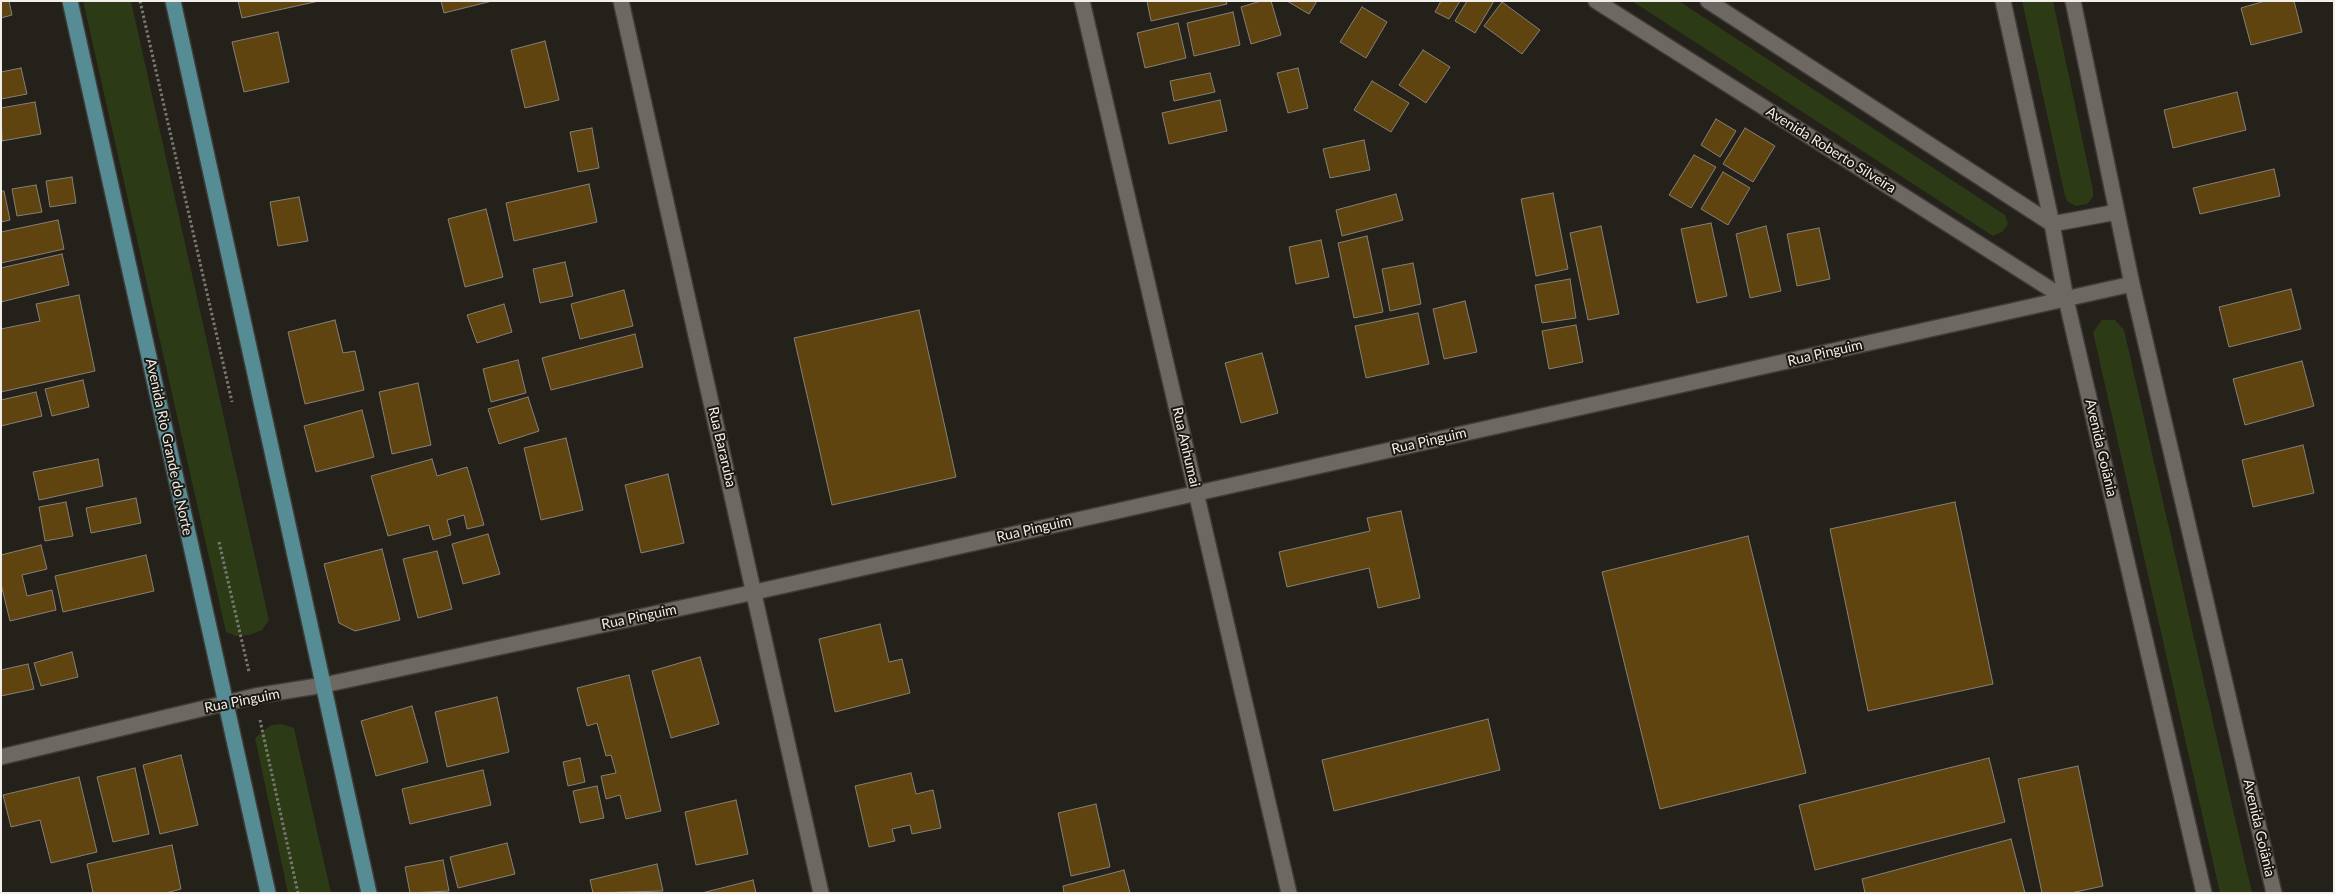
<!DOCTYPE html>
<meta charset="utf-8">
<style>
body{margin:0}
#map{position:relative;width:2335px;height:894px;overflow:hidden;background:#24201a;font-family:Lato,sans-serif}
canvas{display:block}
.frame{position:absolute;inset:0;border:2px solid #f2efeb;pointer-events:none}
</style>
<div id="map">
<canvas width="2335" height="894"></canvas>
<div class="frame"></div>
</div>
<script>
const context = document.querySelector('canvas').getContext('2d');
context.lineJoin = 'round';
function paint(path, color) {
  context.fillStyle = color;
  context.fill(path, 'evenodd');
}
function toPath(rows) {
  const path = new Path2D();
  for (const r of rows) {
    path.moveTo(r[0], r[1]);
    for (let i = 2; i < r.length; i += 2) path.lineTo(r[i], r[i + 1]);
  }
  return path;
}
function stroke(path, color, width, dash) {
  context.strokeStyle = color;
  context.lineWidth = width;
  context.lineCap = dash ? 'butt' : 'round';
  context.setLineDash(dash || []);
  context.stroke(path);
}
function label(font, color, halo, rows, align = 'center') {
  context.font = font + ' Lato,sans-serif';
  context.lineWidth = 4;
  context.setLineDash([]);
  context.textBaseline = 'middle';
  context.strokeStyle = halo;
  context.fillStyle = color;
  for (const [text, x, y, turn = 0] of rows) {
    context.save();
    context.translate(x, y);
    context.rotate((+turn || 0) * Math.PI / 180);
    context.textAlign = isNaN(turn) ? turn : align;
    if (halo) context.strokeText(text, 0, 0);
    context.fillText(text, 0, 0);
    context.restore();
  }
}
paint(toPath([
 [83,1,131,1,269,620,262,630,249,635,236,636,226,632],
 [1632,1,1679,1,2005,215,2008,224,2002,232,1993,236],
 [2022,1,2053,1,2093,190,2093,197,2087,204,2076,206,2068,202,2065,196],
 [2102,320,2115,320,2124,330,2252,893,2220,893,2093,332],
 [281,724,294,728,331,893,288,893,255,738,271,725]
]), '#2c3a15');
const building = toPath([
 [1,1,9,1,12,15,1,18,1,1],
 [238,1,319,1,242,18,238,1],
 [441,1,492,1,444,13,441,1],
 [1147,1,1226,1,1227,4,1151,21,1147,1],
 [1261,1,1271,1,1281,35,1251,44,1241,7,1261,1],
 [1287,1,1317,1,1309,14,1287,1],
 [1441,1,1460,1,1449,19,1435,12,1441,1],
 [1467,1,1494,1,1475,33,1455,21,1467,1],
 [2265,1,2294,1,2302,32,2251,45,2241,8,2265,1],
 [1502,2,1540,30,1522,54,1484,26,1502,2],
 [1362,7,1387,22,1366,58,1340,42,1362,7],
 [1233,12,1240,45,1194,56,1187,23,1233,12],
 [1178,23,1186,58,1145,68,1137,33,1178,23],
 [278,32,289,82,244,92,232,42,278,32],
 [545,41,559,100,525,108,511,50,545,41],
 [1423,50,1450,67,1426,103,1399,85,1423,50],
 [21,68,27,94,1,99,1,72,21,68],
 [1298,68,1308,108,1288,113,1277,73,1298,68],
 [1210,73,1215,92,1174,101,1170,81,1210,73],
 [1372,81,1409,103,1391,132,1354,110,1372,81],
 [2237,92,2246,130,2173,148,2164,110,2237,92],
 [1220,100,1227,131,1169,144,1162,113,1220,100],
 [35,102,41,134,2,141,1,108,35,102],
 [1716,119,1736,131,1720,157,1701,145,1716,119],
 [592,128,599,168,578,172,570,132,592,128],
 [1745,128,1775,146,1753,182,1723,164,1745,128],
 [1364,140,1370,170,1330,178,1323,149,1364,140],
 [1694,155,1716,167,1691,208,1669,195,1694,155],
 [2274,169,2280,196,2200,214,2193,188,2274,169],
 [1723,172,1750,188,1728,225,1701,209,1723,172],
 [72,177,76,203,50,207,46,181,72,177],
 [589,184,597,222,514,241,506,203,589,184],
 [36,185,42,212,17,216,12,189,36,185],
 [1,191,4,191,10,220,1,222,1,191],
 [1553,193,1568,269,1536,276,1521,199,1553,193],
 [1396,194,1403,220,1342,236,1336,210,1396,194],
 [299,197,308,241,278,246,270,202,299,197],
 [486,209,503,277,465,287,448,219,486,209],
 [58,220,64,249,1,263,1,232,58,220],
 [1711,223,1727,296,1697,303,1681,229,1711,223],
 [1601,226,1619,314,1588,320,1570,233,1601,226],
 [1766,226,1781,291,1750,298,1736,234,1766,226],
 [1819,228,1830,279,1797,286,1787,234,1819,228],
 [1367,236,1383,312,1354,318,1338,243,1367,236],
 [1321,240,1329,277,1296,284,1289,247,1321,240],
 [62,254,69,285,1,302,1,268,62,254],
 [565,262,573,296,540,303,533,269,565,262],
 [1413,263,1421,304,1390,311,1382,269,1413,263],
 [1570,279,1576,318,1542,323,1535,285,1570,279],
 [2291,289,2301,329,2229,347,2219,307,2291,289],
 [624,290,633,326,580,339,571,304,624,290],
 [79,295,95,371,1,392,1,329,40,321,36,304,79,295],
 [1465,301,1477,352,1444,359,1433,309,1465,301],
 [504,304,512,332,477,343,467,315,504,304],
 [919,310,956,477,832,505,794,338,919,310],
 [1418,313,1429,364,1366,378,1355,326,1418,313],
 [335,320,343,353,355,351,364,390,305,404,288,332,335,320],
 [1576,325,1583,362,1549,369,1542,331,1576,325],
 [635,334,643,367,551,390,542,358,635,334],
 [1262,353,1278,413,1241,423,1225,363,1262,353],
 [518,360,526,393,491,402,483,369,518,360],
 [2302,361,2314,406,2245,425,2233,379,2302,361],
 [83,380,89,407,52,416,45,389,83,380],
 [418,383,431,445,392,454,379,392,418,383],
 [36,392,42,416,1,426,1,400,36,392],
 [528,397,539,431,499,444,488,409,528,397],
 [362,410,374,457,316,472,304,426,362,410],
 [566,438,583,510,541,520,524,448,566,438],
 [2303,445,2314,493,2253,507,2242,460,2303,445],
 [98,459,103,486,39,500,33,472,98,459],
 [432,459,437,476,467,467,484,525,467,529,464,515,447,520,451,535,433,540,429,525,388,536,371,476,432,459],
 [668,474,684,543,641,553,625,485,668,474],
 [136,498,141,523,91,533,86,508,136,498],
 [66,502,73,536,45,541,39,507,66,502],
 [1955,502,1993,684,1868,711,1830,529,1955,502],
 [1401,511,1420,598,1378,608,1369,568,1287,587,1279,552,1370,531,1367,518,1401,511],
 [488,534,500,574,463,584,452,544,488,534],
 [1748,536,1806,773,1660,809,1602,572,1748,536],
 [41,545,47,569,22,575,27,596,52,590,56,610,10,621,1,584,1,555,41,545],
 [382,549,400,620,355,631,339,623,324,564,382,549],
 [437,551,452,609,418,618,403,559,437,551],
 [146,555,154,591,63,612,55,576,146,555],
 [880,624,889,662,902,659,910,693,835,712,819,639,880,624],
 [72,652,78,677,41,686,34,663,72,652],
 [700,657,719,724,671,738,652,671,700,657],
 [28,664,34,689,1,696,1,670,28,664],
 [629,675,661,811,626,819,620,795,606,799,601,776,616,773,611,755,606,756,597,723,587,726,577,688,629,675],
 [497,697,509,752,447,767,435,712,497,697],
 [412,706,428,762,376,776,361,721,412,706],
 [1488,719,1500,770,1334,811,1322,760,1488,719],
 [181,755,198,825,160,834,143,765,181,755],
 [580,758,585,782,568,786,563,762,580,758],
 [1989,758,2005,822,1815,870,1799,805,1989,758],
 [2078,766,2103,886,2071,893,2042,893,2018,779,2078,766],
 [135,768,149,834,113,842,97,777,135,768],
 [483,770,491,805,410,824,402,789,483,770],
 [911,773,916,794,933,790,941,828,912,834,910,825,892,829,895,841,869,847,855,786,911,773],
 [79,777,97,852,51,863,40,820,11,827,3,795,79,777],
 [597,786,604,818,580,823,573,791,597,786],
 [736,800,748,854,696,865,685,812,736,800],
 [1096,804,1110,867,1071,876,1058,813,1096,804],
 [2011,839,2025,893,1865,893,1862,879,2011,839],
 [507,843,515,874,458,888,450,857,507,843],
 [172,845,181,889,166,893,93,893,87,864,172,845],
 [443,860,449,891,410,893,405,867,443,860],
 [657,864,663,891,593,893,590,880,657,864],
 [1124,870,1130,893,1064,893,1063,886,1124,870],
 [753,880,756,893,702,893,753,880]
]);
paint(building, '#5f4410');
stroke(building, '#858078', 1);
const minor = toPath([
 [621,1,821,893],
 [1082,1,1289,893],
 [1596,1,2066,299],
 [1708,1,2052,224],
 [2003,1,2052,224,2066,299,2204,893],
 [2073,1,2132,284,2274,893],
 [2052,224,2117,212],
 [1,757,255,696,324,685,755,592,2132,284]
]);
const major = toPath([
 [70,1,268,893],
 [173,1,369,893]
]);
stroke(minor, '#3f3c38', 18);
stroke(major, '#3f3c38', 18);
stroke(toPath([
 [140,1,232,402],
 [219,542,249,672],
 [260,720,298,893]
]), '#7b7772', 3, [2.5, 2.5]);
stroke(minor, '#6d6861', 15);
stroke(major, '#568d95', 15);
label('14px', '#f2efeb', '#1b1711', [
 ["Avenida Roberto Silveira",1831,150,32],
 ["Rua Pinguim",1825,353,-13],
 ["Rua Pinguim",1429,441,-13],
 ["Avenida Rio Grande do Norte",169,447,78],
 ["Rua Bararuba",722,447,77],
 ["Rua Anhumai",1186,447,77],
 ["Avenida Goiânia",2101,448,77],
 ["Rua Pinguim",1034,529,-13],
 ["Rua Pinguim",639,617,-12],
 ["Rua Pinguim",242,701,-11],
 ["Avenida Goiânia",2259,828,77]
]);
</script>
